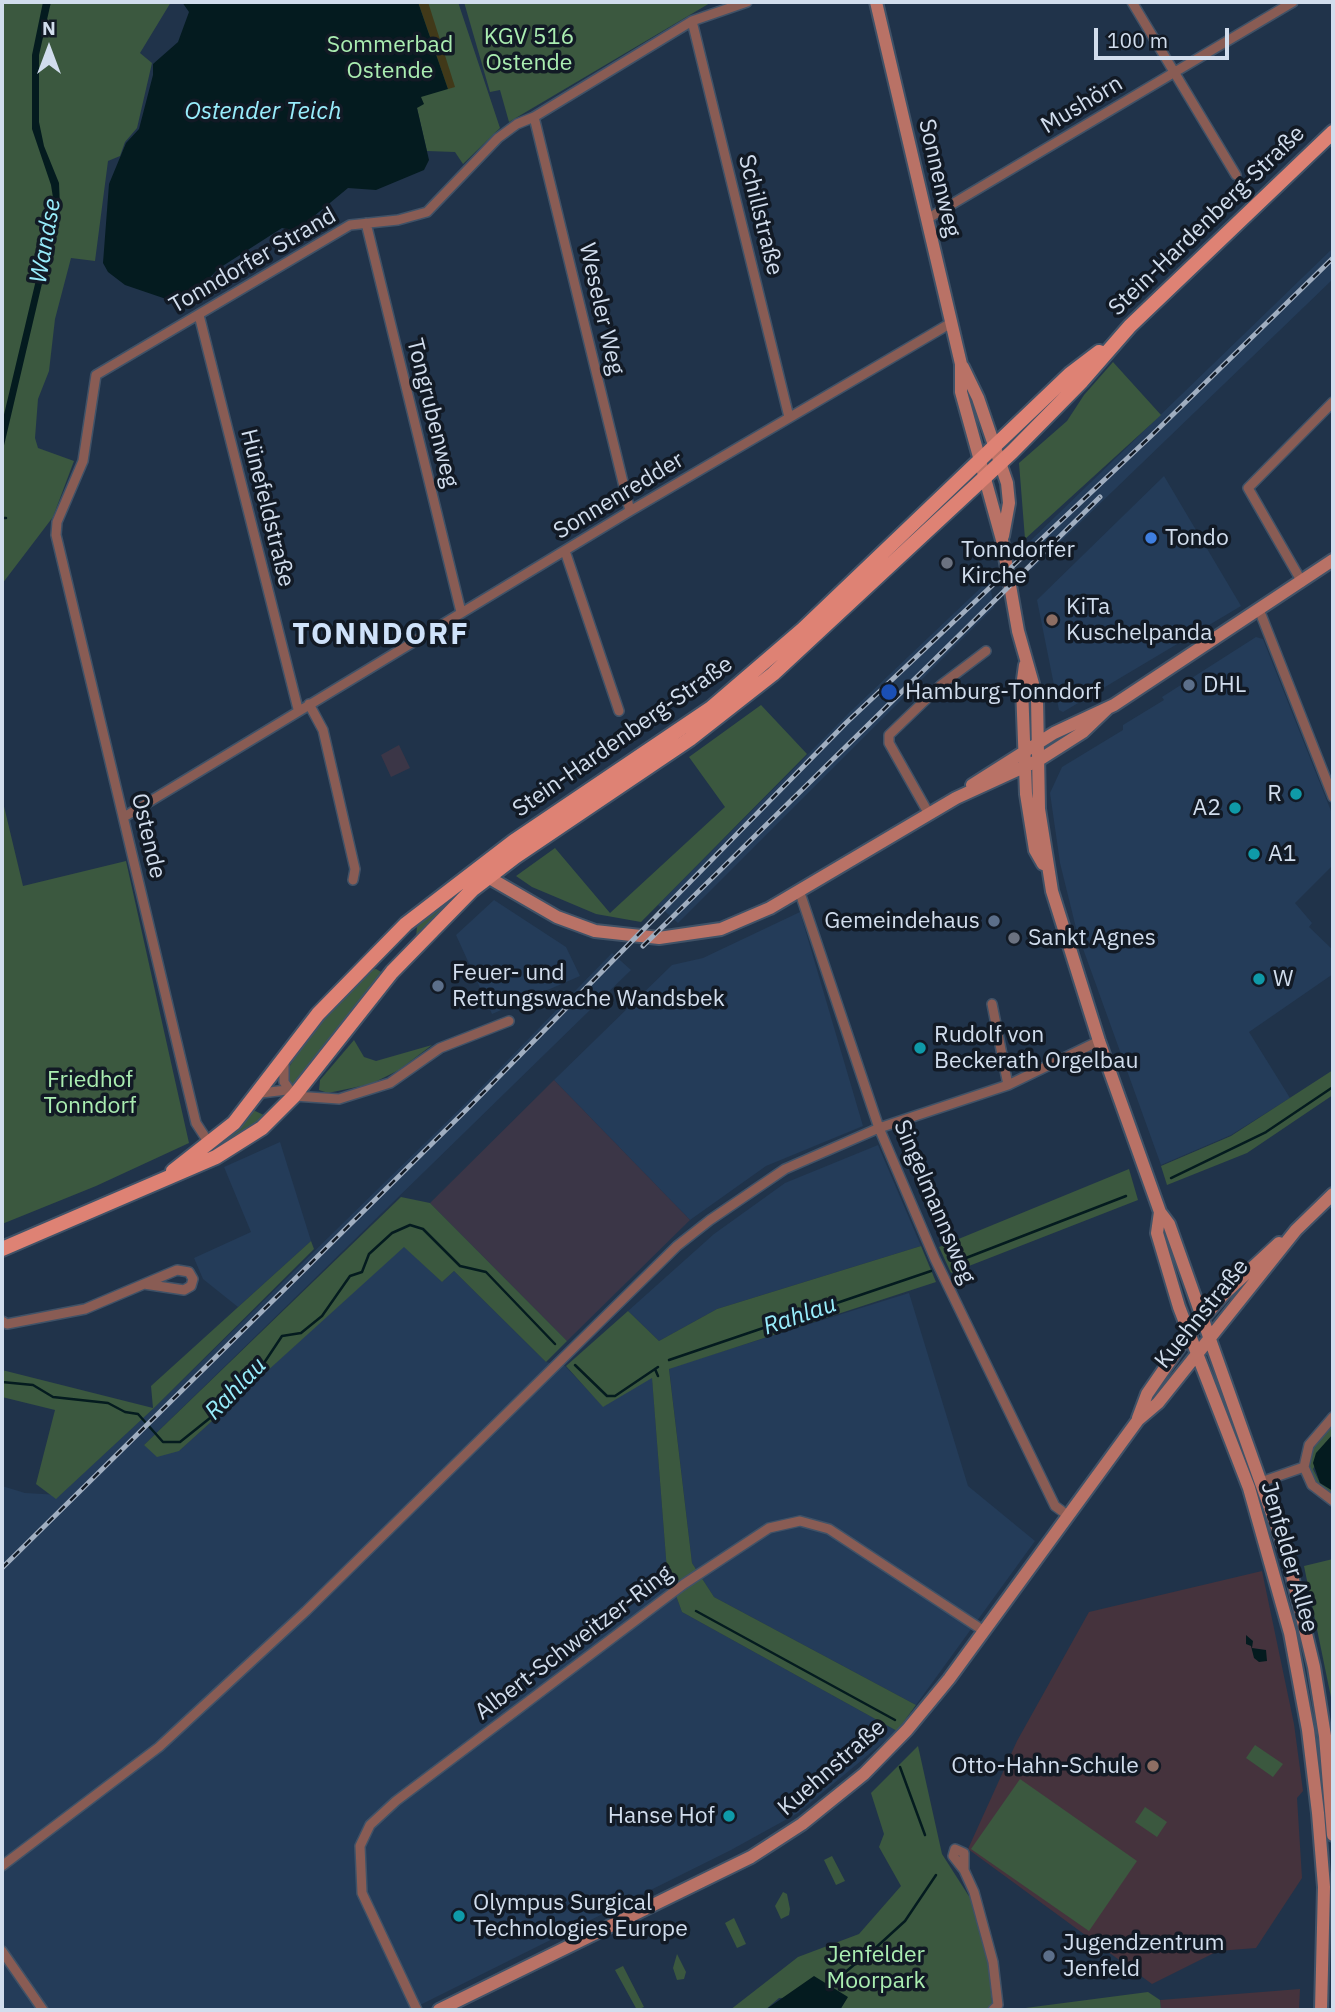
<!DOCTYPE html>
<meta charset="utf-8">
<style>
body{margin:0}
#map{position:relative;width:1335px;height:2012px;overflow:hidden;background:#20334a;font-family:"IBM Plex Sans",sans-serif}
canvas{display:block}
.frame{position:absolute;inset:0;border:4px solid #d1dded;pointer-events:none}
.north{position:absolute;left:14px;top:14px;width:70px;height:70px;-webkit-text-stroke:5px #121a25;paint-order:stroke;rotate:0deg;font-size:19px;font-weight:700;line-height:28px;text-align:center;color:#d1dded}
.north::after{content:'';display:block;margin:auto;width:24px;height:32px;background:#d1dded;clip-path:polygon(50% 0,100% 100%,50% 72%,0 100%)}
.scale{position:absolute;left:1094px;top:28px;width:135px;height:32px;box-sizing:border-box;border:4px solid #d1dded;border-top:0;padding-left:9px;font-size:21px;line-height:24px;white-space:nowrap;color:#d1dded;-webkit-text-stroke:5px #121a25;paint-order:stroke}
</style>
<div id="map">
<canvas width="1335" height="2012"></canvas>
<div class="frame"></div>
<div class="north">N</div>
<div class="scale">100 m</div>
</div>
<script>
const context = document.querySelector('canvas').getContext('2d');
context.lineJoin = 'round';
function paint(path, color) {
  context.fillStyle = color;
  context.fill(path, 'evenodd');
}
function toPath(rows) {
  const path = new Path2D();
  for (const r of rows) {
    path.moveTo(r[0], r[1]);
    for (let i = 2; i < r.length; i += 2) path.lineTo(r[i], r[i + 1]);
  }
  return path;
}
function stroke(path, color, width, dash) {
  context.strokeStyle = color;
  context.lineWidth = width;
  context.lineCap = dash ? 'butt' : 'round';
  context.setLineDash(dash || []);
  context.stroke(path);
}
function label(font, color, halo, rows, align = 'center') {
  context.font = font + ' "IBM Plex Sans",sans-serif';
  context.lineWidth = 7;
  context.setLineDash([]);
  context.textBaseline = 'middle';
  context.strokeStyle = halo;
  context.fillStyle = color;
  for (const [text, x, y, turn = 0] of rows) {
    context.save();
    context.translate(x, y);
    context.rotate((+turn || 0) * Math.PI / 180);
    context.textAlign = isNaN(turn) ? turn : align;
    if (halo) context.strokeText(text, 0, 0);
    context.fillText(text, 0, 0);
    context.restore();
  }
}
paint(toPath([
 [1333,248,1333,279,1031,570,1026,545],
 [1164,476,1241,606,1063,712,1059,710,1037,600],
 [989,580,994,607,678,923,658,905,850,712],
 [1256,637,1263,639,1333,816,1333,865,1295,903,1312,923,1309,927,1333,950,1333,974,1249,1032,1290,1098,1231,1135,1161,1165,1077,932,1060,863,1050,793,1062,767,1123,730,1123,725,1164,700,1162,697],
 [494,900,566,947,580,976,492,1014,456,935],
 [800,912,863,1126,766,1166,690,1220,554,1080,672,965,703,958],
 [612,953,631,970,144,1445,179,1451,404,1246,442,1282,454,1271,546,1362,565,1366,603,1406,652,1377,667,1571,682,1612,897,1731,798,1813,731,1850,410,2010,2,2010,2,1486,25,1493,60,1495,154,1408,470,1099],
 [280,1142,311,1241,238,1307,203,1279,194,1258,251,1232,224,1167],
 [878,1145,921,1246,717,1309,659,1341,628,1311,714,1234,785,1183],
 [909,1293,968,1486,1035,1541,916,1705,714,1597,692,1563,669,1368]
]), '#243c59');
paint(toPath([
 [399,745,410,768,391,777,381,755],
 [554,1080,690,1220,567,1341,430,1203]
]), '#3b3647');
paint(toPath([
 [1262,1571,1294,1724,1303,1791,1297,1798,1302,1878,1256,1948,1218,1951,1152,1984,968,1849,1017,1741,1089,1612],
 [1300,1989,1299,2010,1161,2010,1160,2000]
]), '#45333d');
paint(toPath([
 [2,2,171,2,140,53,152,63,137,128,125,142,120,156,108,161,95,261,71,258,55,319,49,371,38,399,35,438,38,448,74,461,53,517,2,584],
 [317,2,458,2,500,128,463,164,455,152,427,151,417,108],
 [464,2,710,2,710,3,509,122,500,90,490,92],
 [1113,362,1161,415,1025,539,1019,463,1067,421,1084,395],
 [761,705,807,754,641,922,596,914,532,887,516,876,555,848,610,913,725,807,689,757],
 [2,798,23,886,126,861,189,1143,96,1186,2,1224],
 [473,881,416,937,417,927,456,890],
 [376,969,383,973,296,1087,290,1085,287,1070,316,1025,363,971],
 [354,1040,364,1057,376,1061,432,1045,399,1070,371,1084,328,1093,319,1090,320,1080],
 [1333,1070,1333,1095,1247,1153,1167,1185,1161,1166,1231,1136],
 [253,1110,268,1117,249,1133,198,1158],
 [1129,1169,1138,1200,951,1273,939,1247],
 [401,1197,430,1203,567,1341,546,1362,454,1271,442,1282,404,1247,179,1451,157,1457,144,1445],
 [311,1241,314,1249,154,1408,56,1499,36,1484,55,1410,2,1397,2,1370,153,1408,151,1386],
 [921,1246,936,1282,669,1369,692,1563,714,1597,916,1705,897,1731,682,1612,667,1571,652,1378,603,1407,566,1366,628,1311,659,1341,717,1309],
 [1333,1424,1333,1434,1313,1469,1320,1483,1333,1491,1333,1497,1314,1484,1307,1464,1310,1451],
 [1333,1559,1333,1707,1304,1566],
 [1255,1745,1283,1764,1273,1777,1246,1758],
 [918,1746,942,1854,972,1901,988,1962,992,2003,988,2010,840,2010,847,1997,779,1998,765,2010,730,2010,798,1957,859,1934,901,1886,879,1847,884,1834,871,1793],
 [1020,1779,1137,1861,1089,1931,971,1849],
 [1145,1807,1167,1822,1157,1837,1135,1822],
 [832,1856,845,1881,836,1885,824,1860],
 [783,1892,787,1894,790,1909,789,1915,781,1919,775,1906],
 [734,1918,746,1944,737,1948,725,1923],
 [677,1954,686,1972,684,1979,677,1980,673,1968],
 [623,1966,644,2007,637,2010,615,1970],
 [1148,1992,1160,2000,1161,2010,1010,2010]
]), '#3b583f');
paint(toPath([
 [418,2,428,2,455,87,448,89]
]), '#413919');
paint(toPath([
 [43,2,51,2,39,55,39,122,44,146,59,183,60,207,2,454,2,423,54,204,51,185,32,129,32,55],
 [182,2,418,2,448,89,421,97,424,104,417,108,429,160,424,170,376,190,348,188,296,231,282,228,218,269,200,288,172,301,125,285,108,272,103,263,109,184,126,143,139,129,153,75,153,64,178,42,189,12],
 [1333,1434,1333,1491,1320,1483,1313,1463,1316,1453],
 [1246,1635,1253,1641,1252,1648,1266,1650,1267,1661,1259,1662,1254,1658,1251,1646,1246,1644],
 [814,1976,848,1997,840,2010,765,2010]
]), '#041b1f');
stroke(toPath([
 [2,518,6,518],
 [1171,1178,1266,1132,1333,1087],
 [953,1263,1126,1196],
 [669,1360,931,1271],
 [575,1365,607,1396,615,1396,658,1367],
 [655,1369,658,1376],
 [2,1382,33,1385,53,1397,108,1403,125,1412,138,1414,163,1442,180,1442,215,1414,229,1393,256,1375,282,1336,301,1333,322,1316,350,1276,362,1272,369,1254,392,1233,410,1225,423,1229,460,1266,486,1272,555,1344],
 [696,1611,895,1720],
 [900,1767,925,1835],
 [871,1952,905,1921,936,1875],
 [830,1985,861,1959]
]), '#041b1f', 2.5);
const street = toPath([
 [1132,2,1236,175],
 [692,21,789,417],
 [534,117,630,511],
 [927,219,1293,2],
 [366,223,461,612],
 [199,315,298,709],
 [565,551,619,711],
 [1302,582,1248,488,1333,402],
 [1260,612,1333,797],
 [309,704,323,730,355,869,353,880],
 [929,814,889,743,889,735,941,685,986,651],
 [124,817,630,511,951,323],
 [799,890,879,1128,935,1259,1055,1506,1066,1514],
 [992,1004,1008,1085],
 [284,1061,284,1082,294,1096,339,1099,390,1083,440,1048,509,1021],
 [261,1093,287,1090],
 [209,1143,196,1123,56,535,57,522,83,461,96,375,350,225,398,220,427,212,498,138,517,124,534,117,692,21,747,2],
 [2,1321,7,1324,85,1309,125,1292,177,1270,189,1272,193,1279,191,1286,184,1290,144,1284],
 [1333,1417,1309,1445,1304,1467,1312,1485,1333,1501],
 [1261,1482,1304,1467],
 [2,1866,159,1747,306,1611,677,1246,710,1220,785,1169,879,1128,1008,1085,1099,1041],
 [964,1870,964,1853,955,1849,953,1856,964,1870,974,1892,993,1962,998,2005,993,2010],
 [2,1951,43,2010],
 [417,2010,362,1893,360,1846,370,1825,396,1801,684,1584,769,1528,800,1521,829,1529,984,1631]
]);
const secondary = toPath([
 [876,2,961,364,961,392,1002,540,1018,631,1037,698,1039,809,1052,891,1099,1041,1160,1212,1169,1224,1288,1559,1314,1667,1325,1736,1333,1835],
 [963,367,978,398,1007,483,1009,503,1003,536],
 [1025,665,1022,687,1026,794,1035,850,1043,864],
 [972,785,1054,733,1114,705,1333,560],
 [481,873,557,917,595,931,659,938,721,929,770,908,956,798,1039,760,1083,732,1108,708],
 [1160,1212,1157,1233,1179,1307,1249,1488,1290,1633,1308,1730,1318,1813,1324,1887,1321,2010],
 [1138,1418,1147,1394,1185,1339,1223,1295,1279,1243],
 [439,2010,751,1857,802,1824,864,1774,907,1730,949,1679,1138,1420,1158,1403,1296,1230,1333,1194]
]);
const primary = toPath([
 [173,1171,234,1123,318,1014,406,924,514,841,711,708,803,629,1070,374,1099,352],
 [2,1249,216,1157,262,1128,294,1096,392,972,472,890,515,857,690,739,773,674,1012,452,1082,381,1130,326,1333,132]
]);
stroke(street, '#405267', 12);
stroke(secondary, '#405267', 16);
stroke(primary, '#405267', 18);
stroke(street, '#895c54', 9);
stroke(secondary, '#b97266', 12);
stroke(primary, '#de8274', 14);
const rail = toPath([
 [643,946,1100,497],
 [2,1568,469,1107,846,723,1152,435,1333,258]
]);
stroke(rail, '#a0aec0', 5);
stroke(rail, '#121a25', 2.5, [8]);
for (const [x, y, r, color] of [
 [1151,538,7,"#3f7fe0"],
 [947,563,7,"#6b7280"],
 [1052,620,7,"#8d6e63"],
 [1189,685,7,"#5c6f8a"],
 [889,692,9,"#1a4fb4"],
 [1296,794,7,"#0f9aa8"],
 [1235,808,7,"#0f9aa8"],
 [1254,854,7,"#0f9aa8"],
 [994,921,7,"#5c6f8a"],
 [1014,938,7,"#6b7280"],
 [1259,979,7,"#0f9aa8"],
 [438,986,7,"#5c6f8a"],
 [920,1048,7,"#0f9aa8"],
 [1153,1766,7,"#8d6e63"],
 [729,1816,7,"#0f9aa8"],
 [459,1916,7,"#0f9aa8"],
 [1049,1956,7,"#5c6f8a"]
]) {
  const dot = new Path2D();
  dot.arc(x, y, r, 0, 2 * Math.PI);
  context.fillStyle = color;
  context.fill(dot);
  stroke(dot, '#121a25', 2.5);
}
label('23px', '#aaedb1', '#121a25', [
 ["KGV 516",529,37],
 ["Ostende",529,63],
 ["Sommerbad",390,45],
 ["Ostende",390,71],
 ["Friedhof",90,1080],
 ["Tonndorf",90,1106],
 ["Jenfelder",876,1955],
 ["Moorpark",876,1981]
]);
label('23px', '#d1dded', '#121a25', [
 ["Mushörn",1082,105,-31],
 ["Sonnenweg",939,178,77],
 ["Schillstraße",760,215,76],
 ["Stein-Hardenberg-Straße",1207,221,-44],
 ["Tonndorfer Strand",253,261,-30],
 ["Weseler Weg",601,309,77],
 ["Tongrubenweg",432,413,76],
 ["Sonnenredder",619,496,-31],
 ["Hünefeldstraße",267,508,76],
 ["Stein-Hardenberg-Straße",623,737,-35],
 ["Ostende",148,836,77],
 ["Singelmannsweg",934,1202,67],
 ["Kuehnstraße",1202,1314,-51],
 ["Jenfelder Allee",1289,1557,74],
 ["Albert-Schweitzer-Ring",574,1643,-37],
 ["Kuehnstraße",832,1768,-41]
]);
label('23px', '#d1dded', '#121a25', [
 ["Tondo",1165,538],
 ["Tonndorfer",961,550],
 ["Kirche",961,576],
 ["KiTa",1066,607],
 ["Kuschelpanda",1066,633],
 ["DHL",1203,685],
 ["Hamburg-Tonndorf",905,692],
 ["R",1282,794,"right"],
 ["A2",1221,808,"right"],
 ["A1",1268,854],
 ["Gemeindehaus",980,921,"right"],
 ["Sankt Agnes",1028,938],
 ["Feuer- und",452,973],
 ["Rettungswache Wandsbek",452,999],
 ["W",1273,979],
 ["Rudolf von",934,1035],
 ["Beckerath Orgelbau",934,1061],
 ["Otto-Hahn-Schule",1139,1766,"right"],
 ["Hanse Hof",715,1816,"right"],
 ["Olympus Surgical",473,1903],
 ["Technologies Europe",473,1929],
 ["Jugendzentrum",1063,1943],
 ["Jenfeld",1063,1969]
], 'left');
label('italic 24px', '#98edfc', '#121a25', [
 ["Ostender Teich",263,112],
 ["Wandse",46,241,-80],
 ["Rahlau",800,1316,-19],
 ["Rahlau",236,1389,-46]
]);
context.letterSpacing = '2px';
label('bold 30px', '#cfe2fa', '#121a25', [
 ["TONNDORF",381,635]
]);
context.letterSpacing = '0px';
</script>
